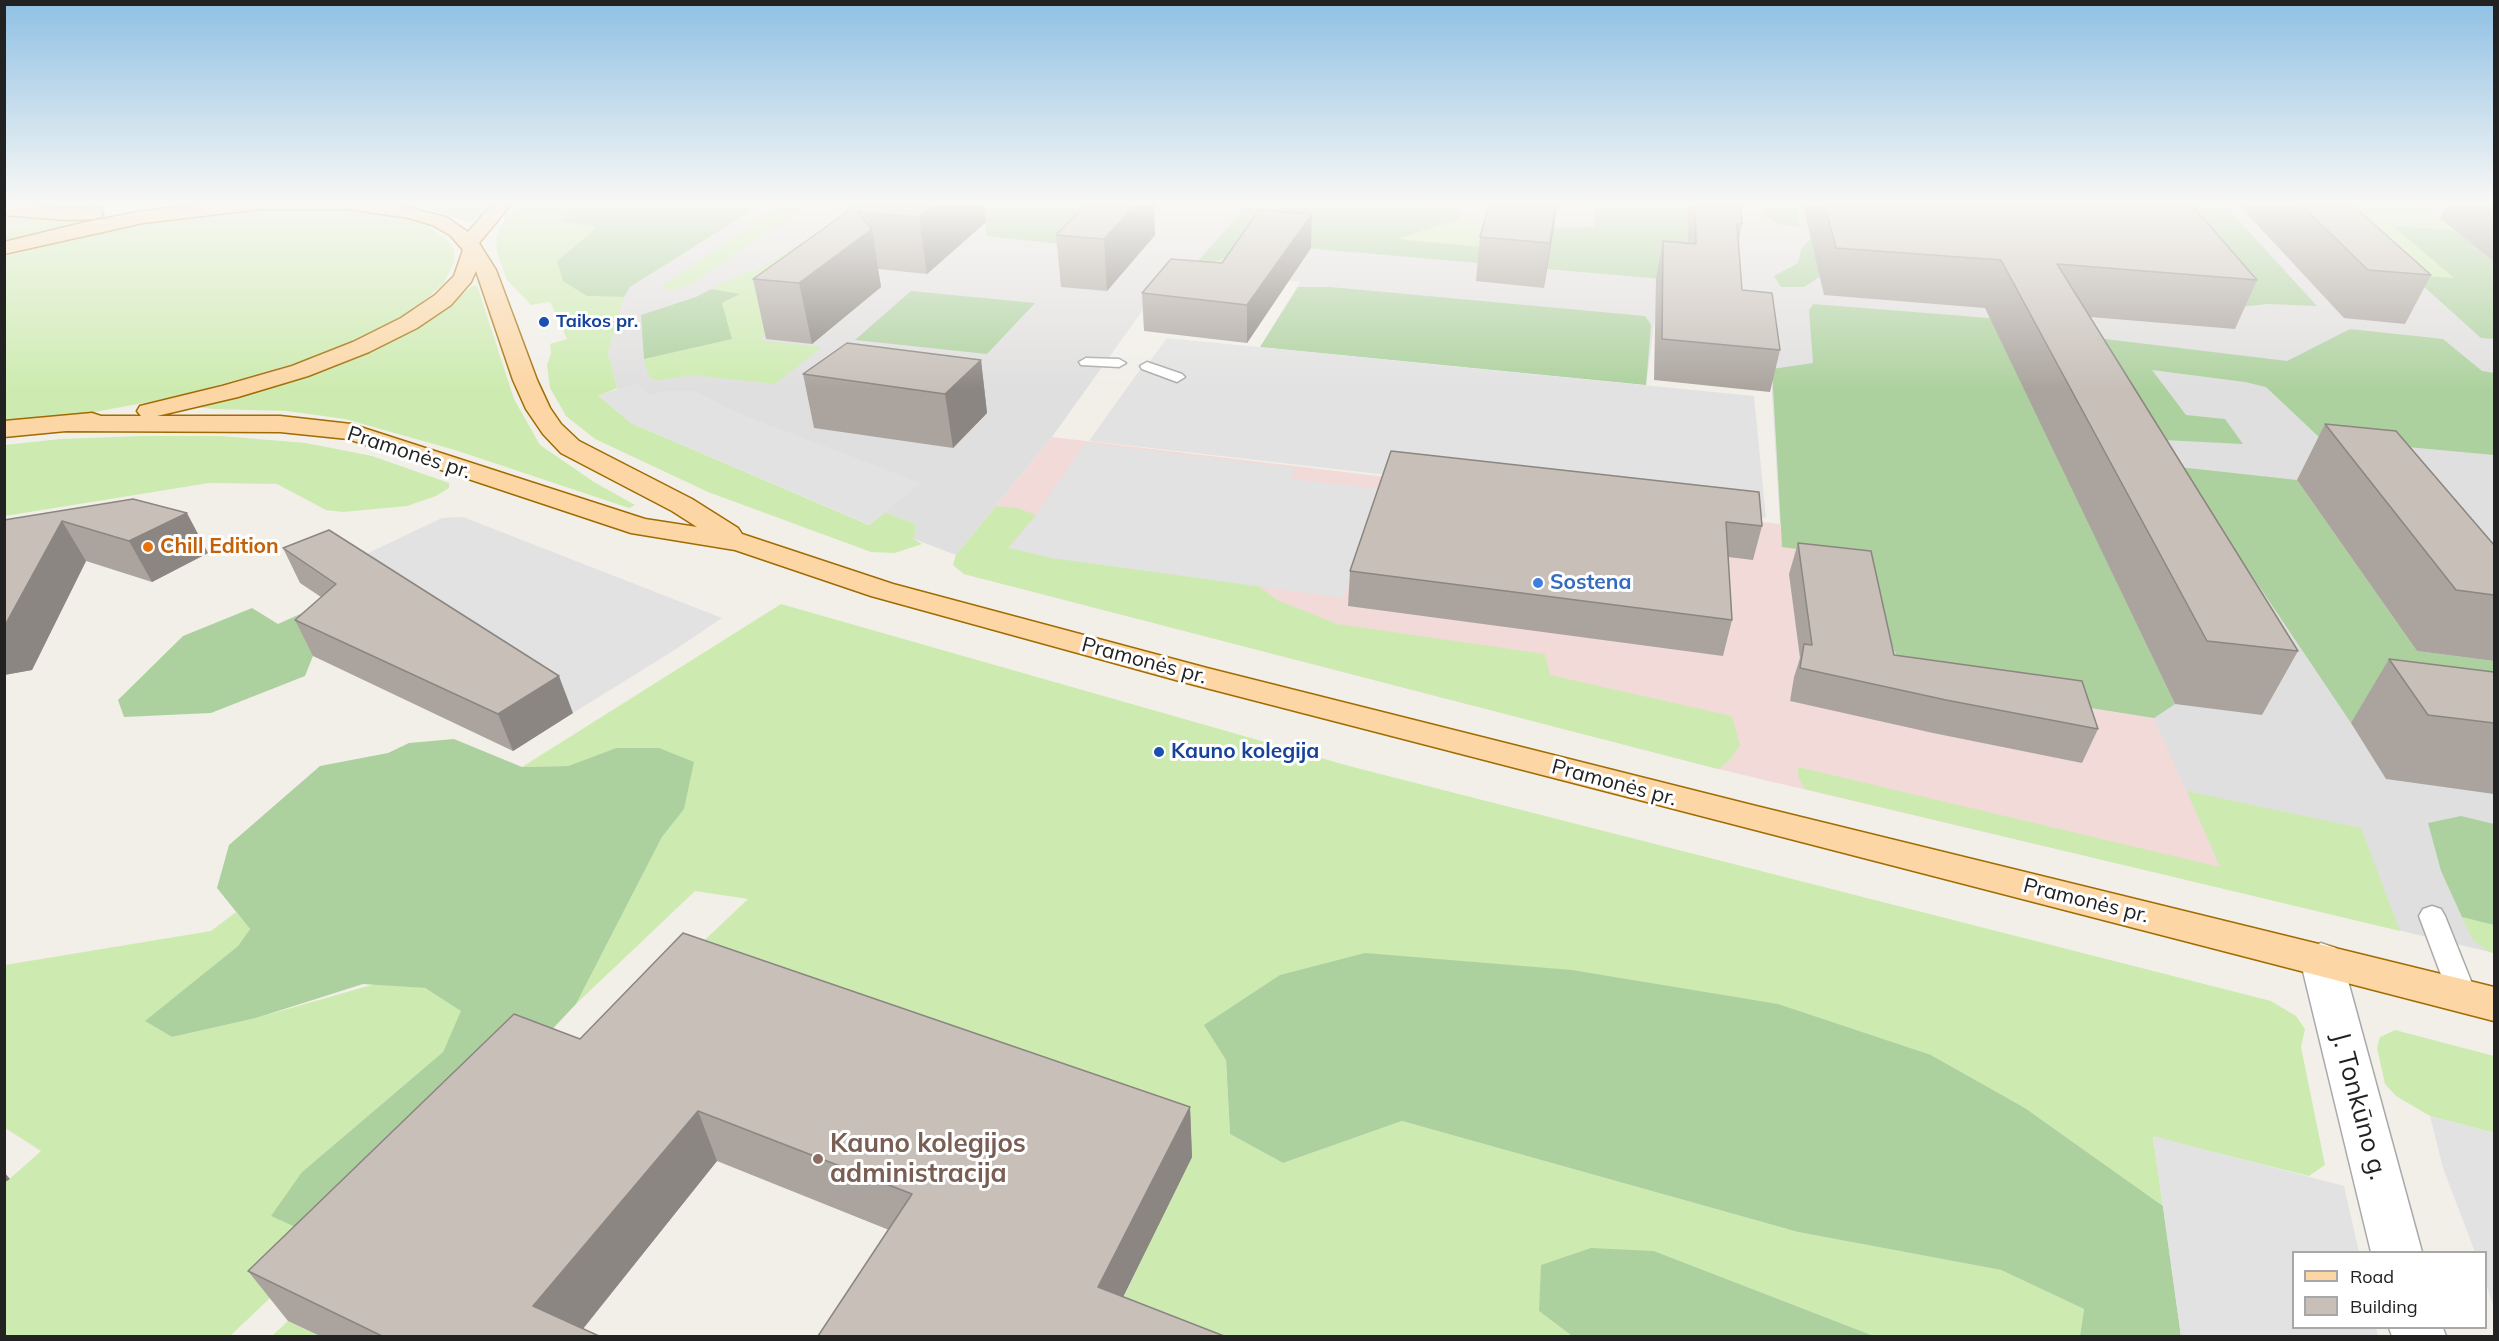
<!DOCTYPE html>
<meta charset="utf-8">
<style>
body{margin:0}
#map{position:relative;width:2499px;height:1341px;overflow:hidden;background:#f2efe9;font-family:Mulish,sans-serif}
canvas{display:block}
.frame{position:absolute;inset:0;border:6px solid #222;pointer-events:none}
.legend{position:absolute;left:2292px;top:1251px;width:195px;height:78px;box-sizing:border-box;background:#fff;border:2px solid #a7a7a7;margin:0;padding:8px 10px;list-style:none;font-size:18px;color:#222}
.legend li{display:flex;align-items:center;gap:12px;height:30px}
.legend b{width:30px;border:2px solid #a7a7a7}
</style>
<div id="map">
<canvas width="2499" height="1341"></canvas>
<div class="frame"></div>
<ul class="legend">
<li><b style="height:8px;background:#fcd6a4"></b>Road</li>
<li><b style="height:16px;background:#c7bfb8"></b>Building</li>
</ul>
</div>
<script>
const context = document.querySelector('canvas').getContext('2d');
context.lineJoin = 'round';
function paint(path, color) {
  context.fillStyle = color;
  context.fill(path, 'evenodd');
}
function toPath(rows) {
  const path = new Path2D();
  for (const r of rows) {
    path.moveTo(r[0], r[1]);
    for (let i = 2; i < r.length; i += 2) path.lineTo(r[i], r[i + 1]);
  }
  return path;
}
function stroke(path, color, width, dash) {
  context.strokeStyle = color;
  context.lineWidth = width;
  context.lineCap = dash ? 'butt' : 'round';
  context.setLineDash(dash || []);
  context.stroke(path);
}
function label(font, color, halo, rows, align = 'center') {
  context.font = font + ' Mulish,sans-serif';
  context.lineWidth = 6;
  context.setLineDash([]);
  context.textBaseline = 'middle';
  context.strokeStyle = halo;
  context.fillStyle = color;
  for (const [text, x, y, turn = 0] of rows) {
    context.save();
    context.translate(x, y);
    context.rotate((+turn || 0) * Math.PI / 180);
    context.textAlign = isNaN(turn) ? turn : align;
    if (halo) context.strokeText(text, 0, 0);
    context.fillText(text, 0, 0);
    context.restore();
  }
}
paint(toPath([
 [766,202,2494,202,2494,953,2230,890,1780,524,1768,330,1655,319,1646,385,1260,347,1300,282,1173,268,1052,437,956,555,914,539,916,524,631,423,617,388,608,352,620,302,630,287]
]), '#e0dfdf');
paint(toPath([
 [1052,437,1780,524,1783,547,1853,557,1908,679,2154,718,2230,890,1718,769,964,574,953,565,956,555]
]), '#f2dad9');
paint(toPath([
 [13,202,197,202,117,208,69,208],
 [395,202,490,202,471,223,440,212],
 [520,202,575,202,561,221,595,226,594,230,557,261,587,296,624,297,608,352,617,388,599,396,631,423,869,525,883,512,916,524,914,539,922,544,895,553,871,552,708,492,595,439,566,416,550,388,547,365,551,353,550,344,567,339,550,302,531,305,507,280,497,253,496,237,505,219],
 [783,202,811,202,694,283,670,291,662,287],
 [2321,202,2381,202,2477,209,2481,213,2429,209,2455,230,2394,226,2455,279,2422,276],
 [258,209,345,209,410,220,427,225,448,241,454,250,455,260,444,283,414,309,366,336,300,362,176,397,84,414,5,422,5,253,123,225],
 [5,216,57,219,119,218,5,244],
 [1459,219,1530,225,1513,250,1395,239],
 [804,241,878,248,759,340,822,347,775,384,692,375,657,380,649,377,644,359,708,345,722,303,739,294,711,289,746,272,753,272],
 [477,285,514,399,540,445,594,482,635,505,629,508,455,450,345,419,287,411,212,409,196,407,454,302,472,286],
 [142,436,221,436,306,443,372,456,449,483,449,488,436,496,407,506,343,512,326,510,277,484,209,483,5,516,5,445,60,439],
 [996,506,1017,508,1036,515,1009,547,1052,558,1257,585,1277,600,1337,624,1545,654,1550,675,1732,716,1740,745,1729,761,1718,769,964,574,953,565,956,555],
 [781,604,1349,766,2271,1001,2296,1016,2305,1029,2301,1047,2325,1165,2309,1176,2153,1137,2163,1206,2025,1108,1931,1055,1226,1060,1230,1134,1283,1163,1402,1121,1798,1232,2001,1270,2084,1309,2080,1336,1874,1336,1654,1251,1539,1311,1572,1336,1105,1336,1191,1157,563,1074,748,899,695,891,576,1004,662,837,683,809,616,748,568,766,522,767],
 [1798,767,2220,867,2187,791,2361,828,2400,931,1805,789,1798,776],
 [236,912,250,929,238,946,146,1021,172,1037,256,1018,375,984,425,988,462,1011,443,1052,302,1172,397,1178,230,1336,5,1336,5,1183,41,1151,5,1128,5,965,211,931],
 [2462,917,2494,925,2494,953,2489,952,2473,940],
 [2395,1030,2494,1056,2494,1133,2430,1116,2396,1096,2385,1084,2377,1048,2380,1037],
 [288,1321,320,1336,272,1336]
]), '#cdebb0');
paint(toPath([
 [575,202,766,202,630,287,624,297,587,296,563,281,557,261,594,230,595,226,561,222],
 [864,202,1139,202,1097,248,986,236,986,222,830,209],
 [1250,202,1324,206,1360,202,1461,209,1459,219,1397,239,1513,250,1544,228,1595,227,1594,202,1687,202,1688,257,1731,285,1259,244,1213,263,1198,261],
 [2222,202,2317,306,2268,304,2220,309,1819,277,1804,287,1781,287,1774,276,1798,263,1801,249,1811,238,1814,204,1798,209,1800,227,1778,224,1764,216,1762,203],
 [2393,226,2455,230,2494,262,2494,339,2481,338,2411,275,2454,278],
 [1298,287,1330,287,1645,316,1651,325,1646,385,1260,347],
 [711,289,740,294,722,303,732,339,644,359,641,315,696,297],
 [911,291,1035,303,987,354,855,340],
 [1813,304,2002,319,2017,373,2175,704,2154,718,1907,679,1853,557,1782,547,1772,369,1813,363,1809,310],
 [2350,329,2443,339,2482,371,2494,373,2494,455,2321,439,2266,387,2245,382,2152,370,2186,415,2225,419,2243,444,2163,440,2097,338,2287,361],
 [2179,467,2297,480,2417,651,2494,661,2494,741,2351,723],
 [327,602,313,656,305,676,211,713,124,717,118,700,183,636,252,608,278,624],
 [454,739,522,767,568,766,616,748,659,748,694,762,684,809,662,837,576,1004,544,1038,309,1233,271,1216,302,1172,443,1052,461,1011,425,988,363,984,256,1018,172,1037,145,1021,238,946,250,929,217,888,229,845,320,766,388,753,409,743],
 [2461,816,2494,824,2494,925,2462,917,2441,871,2428,823],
 [1365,953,1572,970,1778,1004,1931,1055,2025,1108,2163,1206,2181,1336,2080,1336,2084,1309,2001,1270,1798,1232,1402,1121,1283,1163,1230,1134,1226,1060,1204,1025,1280,975],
 [1591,1248,1654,1251,1874,1336,1572,1336,1539,1311,1541,1265]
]), '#add19e');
paint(toPath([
 [1167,338,1754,396,1766,518,1089,441,1141,368,1144,369],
 [639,383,649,395,664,391,695,391,738,413,921,483,870,525,631,423,598,395],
 [1085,443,1296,468,1291,479,1381,489,1343,598,1052,558,1009,548,1036,515],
 [463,517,722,618,673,651,573,713,345,564,442,518],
 [2430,1116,2494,1133,2494,1308,2486,1283,2486,1252,2475,1252,2443,1168],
 [2153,1136,2344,1186,2359,1252,2294,1252,2294,1328,2376,1328,2378,1336,2181,1336]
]), '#e2e2e2');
const lane = toPath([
 [1086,358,1119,359,1126,363,1119,367,1081,365,1079,362,1086,358],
 [1147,362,1182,374,1185,377,1177,382,1142,369,1140,366,1147,362],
 [2432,906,2441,909,2445,916,2477,996,2473,1004,2463,1007,2453,1004,2449,996,2419,916,2423,909,2432,906]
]);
const street = toPath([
 [2321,943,2336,948,2342,959,2422,1252,2371,1252,2300,959,2306,948,2321,943],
 [2389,1328,2443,1328,2446,1336,2392,1336,2389,1328]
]);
const primary = toPath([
 [224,202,387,202,446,217,468,232,494,202,513,202,479,243,496,270,537,380,550,408,561,424,579,441,692,499,738,528,742,534,893,584,1207,668,1752,805,2494,987,2494,1021,1183,682,871,596,735,550,631,533,348,439,280,432,66,431,4,437,4,421,92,413,101,416,141,416,137,411,140,406,222,386,292,366,353,342,401,318,435,295,454,276,463,250,450,235,432,225,409,218,347,209,261,209,143,223,4,254,4,242,86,222,143,211,224,202],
 [476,271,513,380,526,409,543,434,561,453,672,511,697,527,645,519,351,424,280,416,157,416,238,397,308,376,369,352,417,328,451,305,471,282,476,271],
 [4,203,66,208,94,207,101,209,103,213,101,217,94,219,66,220,4,215,4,203]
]);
stroke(lane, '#a9a9a9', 3);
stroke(street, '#a9a9a9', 3);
stroke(primary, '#a06b00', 3);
paint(lane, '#fff');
paint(street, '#fff');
paint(primary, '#fcd6a4');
paint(toPath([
 [861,202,986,222,927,274,878,269,881,287,812,344,766,339,753,279],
 [1490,202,1557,202,1544,288,1476,281,1480,237],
 [1687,202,1740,202,1742,224,1738,244,1742,290,1780,350,1770,392,1654,380,1656,278,1663,241,1688,243],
 [1806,202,2189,202,2257,280,2235,329,2090,317,2298,651,2262,715,2175,704,1985,308,1824,295,1804,209],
 [2236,202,2349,202,2431,275,2405,324,2344,318],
 [2448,202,2494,202,2494,262,2440,218],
 [1056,235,1155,235,1107,291,1061,287],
 [1311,248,1247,343,1144,331,1142,293,1222,263],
 [981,360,987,413,953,448,814,428,803,374],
 [2325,424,2494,545,2494,661,2417,651,2297,480],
 [1391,451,1762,526,1753,560,1728,557,1732,620,1723,656,1348,606,1350,571],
 [133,499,208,553,152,582,86,561,32,670,4,675,4,520],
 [1798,543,1894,655,2098,729,2082,763,1933,733,1790,701,1794,677,1800,658,1789,574],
 [283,548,573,713,513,751,313,656,295,620,321,597,300,583],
 [2389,659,2494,672,2494,794,2386,779,2351,723],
 [580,1039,1190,1107,1192,1157,1123,1297,889,1230,717,1161,583,1329,599,1336,320,1336,288,1321,248,1271]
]), '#aba49e');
paint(toPath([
 [938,202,984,202,986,222,927,274,919,217],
 [1138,202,1154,202,1155,235,1107,291,1104,239],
 [1556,202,1555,221,1544,288,1550,243],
 [1312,214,1311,248,1247,343,1247,305],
 [872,229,881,287,812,344,799,283],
 [981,360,987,413,953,448,945,394],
 [187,513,208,553,152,582,129,541],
 [62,521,86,561,32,670,4,675,4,627],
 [559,676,573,713,513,751,498,714],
 [1190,1107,1192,1157,1104,1336,1098,1287],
 [698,1111,717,1161,577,1336,533,1306],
 [4,1172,10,1179,4,1183]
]), '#8b8681');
const building = toPath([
 [861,202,938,202,919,217,857,212,872,229,799,283,753,279,861,202],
 [1089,202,1138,202,1104,239,1056,235,1089,202],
 [1490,202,1556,202,1550,243,1480,237,1490,202],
 [1695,202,1740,202,1742,224,1737,224,1742,290,1772,293,1780,350,1662,339,1663,241,1696,244,1695,202],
 [1824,202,2189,202,2257,280,2057,264,2298,651,2207,641,2001,260,1836,248,1824,202],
 [2298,202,2349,202,2431,275,2368,270,2298,202],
 [1259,210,1312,214,1247,305,1142,293,1171,259,1222,263,1259,210],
 [847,343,981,360,945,394,803,374,847,343],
 [2325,424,2396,431,2494,545,2494,595,2456,590,2325,424],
 [1391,451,1759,492,1762,526,1726,522,1732,620,1350,571,1391,451],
 [133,499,187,513,129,541,62,521,4,627,4,520,133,499],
 [329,530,559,676,498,714,295,620,336,584,283,548,329,530],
 [1798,543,1871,551,1894,655,2082,681,2098,729,1946,700,1800,668,1804,644,1812,645,1798,543],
 [2389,659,2494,672,2494,723,2428,715,2389,659],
 [683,933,1190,1107,1098,1287,1224,1336,818,1336,912,1194,698,1111,533,1306,599,1336,382,1336,248,1271,514,1014,580,1039,683,933]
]);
paint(building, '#c7bfb8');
stroke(building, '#8b8681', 1.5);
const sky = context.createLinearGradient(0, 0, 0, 390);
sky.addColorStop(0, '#8fc0e4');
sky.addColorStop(0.52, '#f9f8f5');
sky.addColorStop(1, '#f9f8f500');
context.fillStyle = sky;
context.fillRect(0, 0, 2499, 390);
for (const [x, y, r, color] of [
 [544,322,6,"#1a4fb4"],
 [148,547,6,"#e8710a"],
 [1538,583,6,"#3f7fe0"],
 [1159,752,6,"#1a4fb4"],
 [818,1159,6,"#8d6e63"]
]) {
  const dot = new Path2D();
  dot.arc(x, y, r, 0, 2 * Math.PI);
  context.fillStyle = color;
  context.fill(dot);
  stroke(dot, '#fff', 2);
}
label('bold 18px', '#164399', '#fff', [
 ["Taikos pr.",556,322]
], 'left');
label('21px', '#222', '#fff', [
 ["Pramonės pr.",409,453,18],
 ["Pramonės pr.",1144,661,15],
 ["Pramonės pr.",1614,783,15],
 ["Pramonės pr.",2086,901,14]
]);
label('bold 21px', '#c56008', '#fff', [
 ["Chill Edition",160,547]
], 'left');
label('bold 21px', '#366cbe', '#fff', [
 ["Sostena",1550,583]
], 'left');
label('bold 21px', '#164399', '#fff', [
 ["Kauno kolegija",1171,752]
], 'left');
label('26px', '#222', '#fff', [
 ["J. Tonkūno g.",2359,1106,75]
]);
label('bold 26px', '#785e54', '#fff', [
 ["Kauno kolegijos",830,1144],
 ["administracija",830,1174]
], 'left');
</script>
